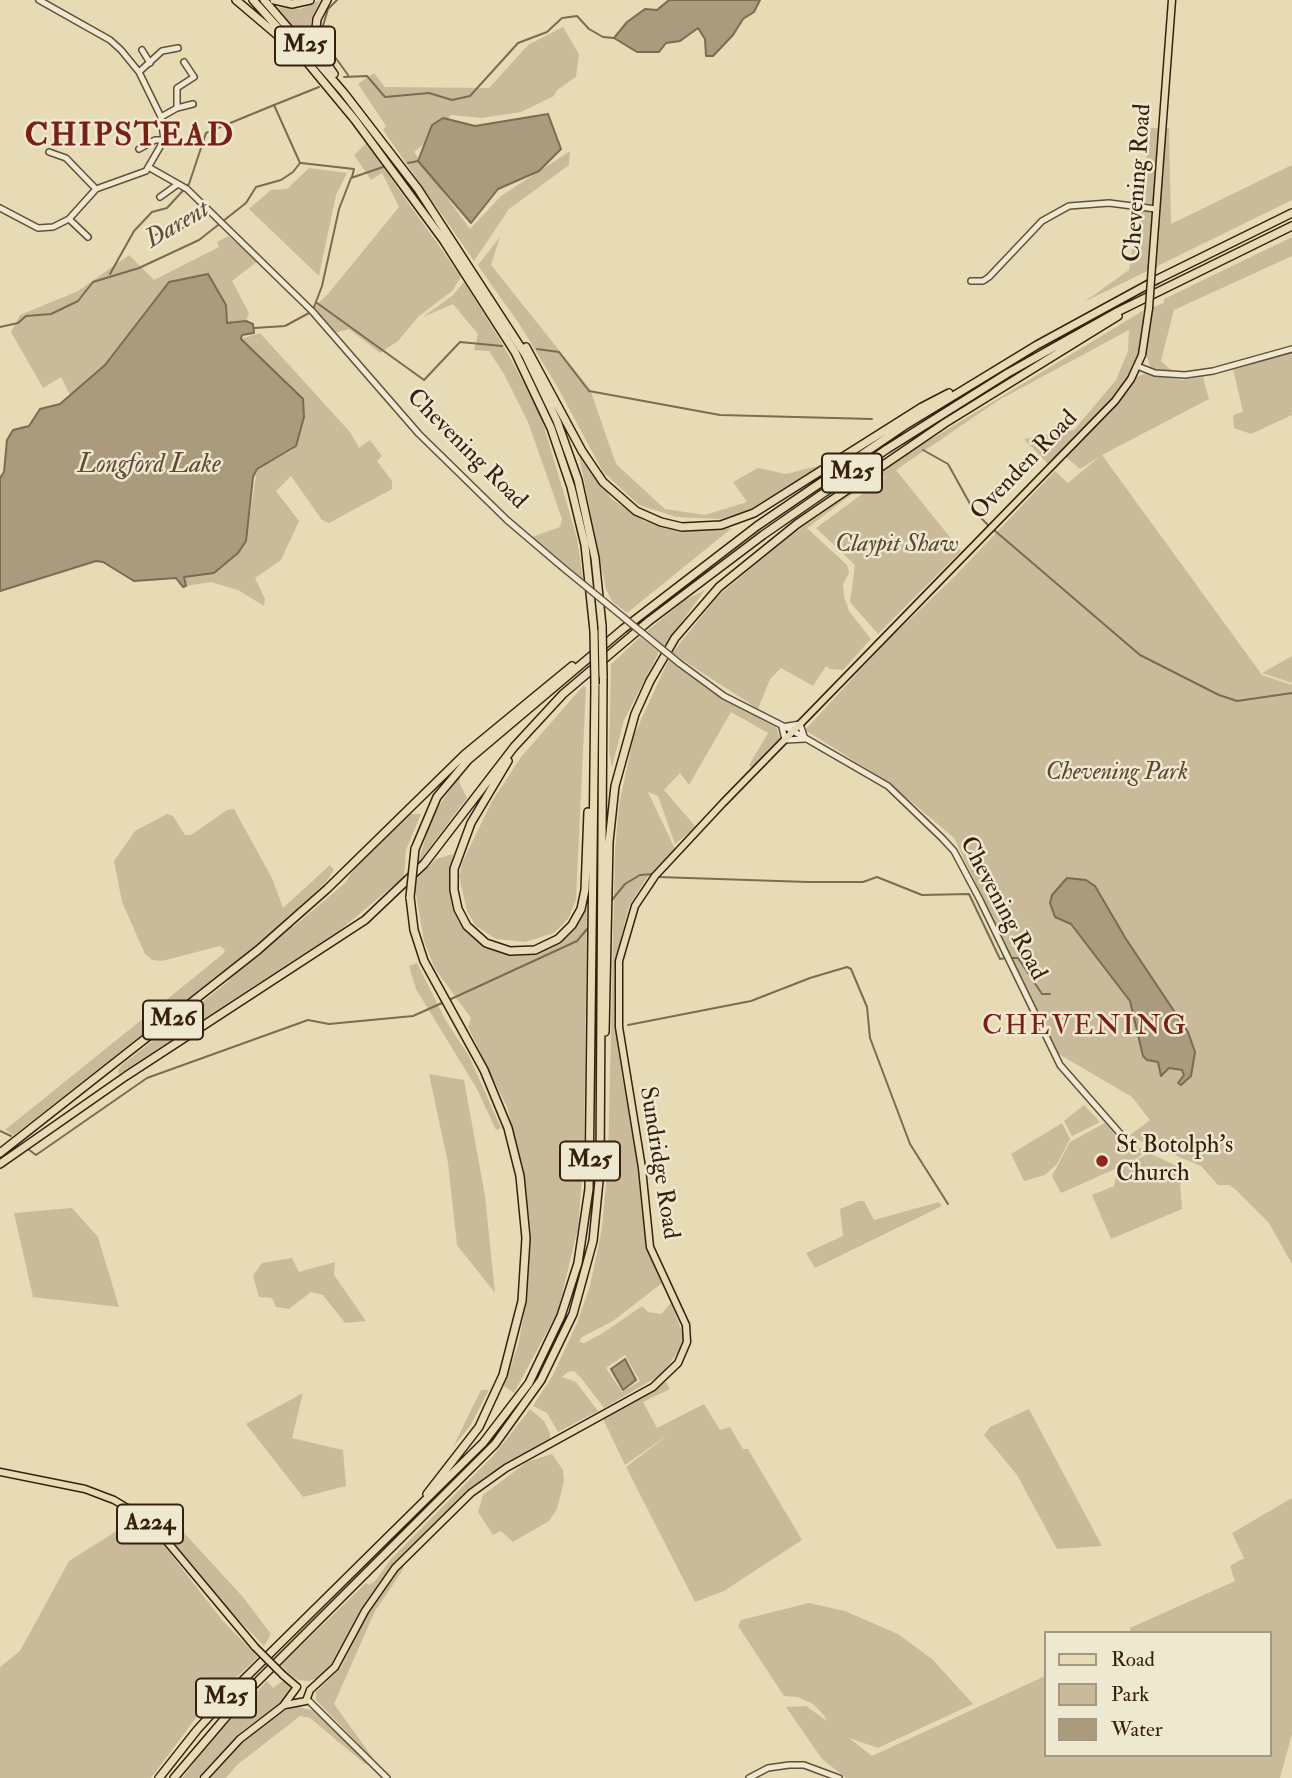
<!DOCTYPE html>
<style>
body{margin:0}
#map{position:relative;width:1292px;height:1778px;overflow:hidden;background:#e7dbb6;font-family:"IM FELL Double Pica",serif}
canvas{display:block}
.legend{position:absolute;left:1044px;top:1631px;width:228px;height:126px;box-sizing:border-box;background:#efe8d0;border:2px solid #a59882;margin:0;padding:9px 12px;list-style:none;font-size:21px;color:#37200e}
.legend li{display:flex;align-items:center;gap:14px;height:35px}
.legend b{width:35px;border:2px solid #a59882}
</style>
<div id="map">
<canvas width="1292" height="1778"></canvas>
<ul class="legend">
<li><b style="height:9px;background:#e7dbb6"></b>Road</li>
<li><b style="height:19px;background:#c9bb99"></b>Park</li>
<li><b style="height:19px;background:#ab9b7d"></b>Water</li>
</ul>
</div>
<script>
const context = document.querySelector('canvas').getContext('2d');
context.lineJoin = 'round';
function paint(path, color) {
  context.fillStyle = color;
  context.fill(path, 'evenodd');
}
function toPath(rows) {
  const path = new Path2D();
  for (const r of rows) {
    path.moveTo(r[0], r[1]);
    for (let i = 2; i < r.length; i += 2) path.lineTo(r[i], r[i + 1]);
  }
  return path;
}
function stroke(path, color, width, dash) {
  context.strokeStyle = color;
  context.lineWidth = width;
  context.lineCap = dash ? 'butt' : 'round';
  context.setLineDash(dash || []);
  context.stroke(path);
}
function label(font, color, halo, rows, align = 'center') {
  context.font = font + ' "IM FELL Double Pica",serif';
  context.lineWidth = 5;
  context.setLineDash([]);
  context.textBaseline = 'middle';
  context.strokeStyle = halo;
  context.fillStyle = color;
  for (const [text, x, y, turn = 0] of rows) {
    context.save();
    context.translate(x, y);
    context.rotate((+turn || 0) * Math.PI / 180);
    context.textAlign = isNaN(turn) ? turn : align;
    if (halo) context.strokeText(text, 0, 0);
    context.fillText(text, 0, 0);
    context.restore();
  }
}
paint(toPath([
 [320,0,311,20,309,45,275,7,301,9],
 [563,27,579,54,576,77,557,90,554,96,521,112,482,118,451,115,432,138,414,152,470,229,501,196,570,151,569,165,509,209,474,261,383,130,386,126,358,84,374,73,385,87,489,88,528,45],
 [1151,128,1169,128,1171,224,1292,165,1292,200,1084,302,1129,270],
 [366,143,461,277,452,291,419,316,398,341,380,353,349,329,334,333,313,308,328,294,399,207,382,173,371,180,354,155],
 [309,168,347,173,336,195,319,276,249,209,271,190,287,189],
 [228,236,258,261,232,281,249,313,246,321,227,324,169,282,105,365,70,395,61,377,43,388,11,332,20,315,78,291,129,255,154,280,219,247,217,242],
 [500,237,491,265,590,389,616,464,665,509,705,515,747,502,733,482,758,468,786,474,822,465,747,511,721,519,676,517,639,505,603,472,558,388,520,325,481,270,478,265],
 [1292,237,1292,256,1174,310,1161,361,1172,371,1151,369,1146,354,1153,307,1164,303,1164,299],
 [464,282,502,343,540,413,577,538,583,579,532,537,560,527,562,519,528,422,504,374,489,351,474,350,478,334,453,304,423,317,453,295],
 [1144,310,1139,353,1122,388,1049,465,1024,439,1074,430,1116,380,1128,351,1129,330,999,400,896,470,961,551,878,634,850,602,855,565,816,528,888,475,851,495,807,528,847,565,849,573,843,584,844,596,849,611,871,639,843,670,830,669,826,666,813,686,781,668,770,679,758,709,672,653,718,596,790,536,915,449],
 [260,333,350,432,359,448,370,440,382,456,377,461,392,481,392,489,329,523,322,520,291,476,276,491,299,521,281,560,255,578,265,599,264,606,238,590,211,582,186,586,183,577,214,573,238,553,246,541,257,469,292,450,304,417,303,399,241,339],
 [1292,352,1292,415,1251,434,1234,428,1233,415,1243,412,1233,369],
 [1147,373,1182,380,1203,377,1209,399,1102,455,1262,675,1292,685,1292,1264,1269,1223,1235,1189,1229,1185,1218,1185,1201,1166,1129,1136,1150,1120,1132,1097,1057,1053,954,838,888,782,805,730,885,643,955,576,1055,471,1068,483,1099,457,1080,469,1066,457,1126,392,1136,377],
 [579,456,612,499,644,521,683,532,732,528,627,613,612,601,606,589],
 [705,590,664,646,647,631,685,600],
 [640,637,659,652,624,720,612,767,609,752,611,664],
 [1292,656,1292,683,1262,673],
 [669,659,709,690,777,728,780,740,753,769,749,765,768,733,731,712,689,785,680,773,664,790,696,827,675,844,658,796,648,792,675,849,646,879,629,906,617,953,616,1005,618,1051,637,1164,646,1249,662,1283,613,1321,582,1337,579,1342,584,1343,603,1333,642,1306,648,1312,661,1314,671,1303,683,1334,683,1345,662,1374,604,1408,582,1379,574,1371,568,1372,562,1377,576,1382,598,1411,558,1432,547,1413,533,1406,553,1375,577,1323,590,1286,602,1228,608,1163,615,849,619,805,634,735],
 [625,1355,640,1381,622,1392,606,1368],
 [583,686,586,687,576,900,568,919,554,933,525,942,496,939,476,926,467,911,459,876,462,863,492,801,521,757],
 [462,772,459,782,467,798,418,863,432,816],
 [234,809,272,878,283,908,330,865,334,870,326,882,288,917,293,927,345,883,357,865,409,814,421,814,406,850,404,877,340,930,119,1074,118,1070,122,1065,229,981,221,973,14,1135,5,1130,223,954,225,950,220,946,162,961,152,960,145,954,122,902,114,861,135,831,167,814,173,816,185,835,191,835,227,810],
 [453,854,449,872,452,908,466,932,489,949,517,956,543,952,568,936,587,908,584,1152,578,1228,558,1311,514,1393,504,1386,518,1345,527,1300,531,1233,524,1171,507,1107,468,1027,471,1018,435,969,424,941,415,889,416,880,436,859],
 [417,963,446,1021,469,1056,501,1128,496,1130,477,1089,416,989,409,966],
 [429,1074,464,1080,485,1196,495,1293,457,1245,448,1163],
 [1084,1105,1100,1122,1072,1136,1064,1121],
 [1062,1123,1070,1139,1057,1164,1045,1175,1024,1181,1011,1154],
 [1105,1123,1120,1141,1147,1151,1131,1162,1061,1193,1052,1176,1070,1142],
 [1149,1153,1179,1167,1182,1209,1111,1239,1092,1195,1114,1186,1117,1171],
 [859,1201,864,1201,874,1220,939,1202,942,1206,815,1268,806,1253,843,1236,840,1209],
 [72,1208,98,1237,119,1307,33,1297,14,1213],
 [292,1258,299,1272,335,1262,334,1275,366,1321,345,1323,323,1295,311,1292,289,1309,276,1307,272,1298,259,1297,253,1276,262,1263],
 [666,1382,670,1389,643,1402,657,1428,704,1404,720,1430,730,1427,743,1449,748,1449,802,1540,724,1591,695,1602,626,1467,672,1432,625,1465,603,1419],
 [481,1390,489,1390,470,1426,453,1447],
 [303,1393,292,1438,343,1450,346,1486,303,1497,246,1424],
 [530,1409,544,1421,550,1433,550,1440,487,1476,449,1509,399,1559,374,1591,336,1659,322,1676,309,1681,298,1680,288,1673,281,1665,366,1583,370,1585,375,1581,391,1559,494,1455],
 [1029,1409,1102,1546,1057,1549,1017,1475,984,1435,990,1427],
 [552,1454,563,1470,564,1481,557,1509,549,1521,513,1542,501,1531,493,1535,478,1512,483,1495,527,1462],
 [1292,1498,1292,1734,1280,1778,846,1778,822,1759,786,1707,806,1706,827,1721,823,1714,813,1704,798,1697,784,1696,738,1626,741,1620,809,1603,845,1611,898,1634,932,1659,973,1704,878,1748,849,1738,872,1756,1045,1676,1045,1755,1269,1755,1269,1633,1130,1633,1130,1628,1235,1581,1230,1566,1244,1558,1232,1533],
 [131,1522,146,1531,151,1538,156,1535,223,1621,258,1657,202,1710,151,1778,0,1778,0,1667,20,1651,69,1561],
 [174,1522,243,1597,271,1634,264,1646,230,1611,164,1531],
 [402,1565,404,1568,375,1611,334,1704,375,1761,316,1700,316,1692,341,1668,376,1597],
 [284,1680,290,1686,289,1697,242,1731,198,1778,182,1778,218,1733,267,1681,273,1688],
 [294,1706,315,1711,371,1765,365,1764,310,1718,300,1716,237,1765,226,1778,209,1778,241,1744,273,1717]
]), '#c9bb99');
const water = toPath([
 [669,0,760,0,754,12,743,19,733,35,713,56,706,56,705,39,698,28,680,41,666,43,659,52,637,52,614,38,627,22,645,9,657,10,669,0],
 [548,114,561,149,539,171,498,189,471,223,418,161,432,125,443,118,475,126,548,114],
 [208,274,226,305,227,323,246,321,253,324,254,333,242,335,241,339,303,399,304,417,296,446,257,469,253,477,246,541,238,553,214,573,184,577,186,586,183,587,176,578,134,581,103,562,96,561,0,591,0,478,4,472,7,440,13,430,29,426,40,409,60,404,105,365,169,282,208,274],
 [1067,878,1086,880,1095,886,1126,939,1188,1032,1195,1052,1191,1076,1181,1085,1178,1083,1184,1075,1182,1070,1169,1068,1161,1076,1158,1062,1147,1060,1143,1056,1130,1001,1071,924,1055,917,1050,903,1052,895,1067,878],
 [625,1359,636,1380,623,1390,611,1369,625,1359]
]);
paint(water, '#ab9b7d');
stroke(water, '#7d6a51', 2);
stroke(toPath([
 [337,0,328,9,320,36,348,75],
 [344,77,367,76,385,97,429,93,452,100,470,96,518,43,547,32,562,18,577,16,589,29,603,37,614,38],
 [301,163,354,169,352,177],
 [408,163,418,161],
 [110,274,134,231,152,212,167,208,189,184,206,133,274,105],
 [317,303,424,380,460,342,502,346],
 [314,307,322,286,339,209,351,178,383,167],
 [0,327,18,323,26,316,51,314,78,301,93,282,139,268,199,240,246,203,256,187,281,180,293,172,300,163,274,105,319,87],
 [254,328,285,326,309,313],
 [537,349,559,352,589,391,720,415,872,419],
 [923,450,948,464,974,511,989,526],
 [994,530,1140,655,1219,695,1237,701,1292,693],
 [658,877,808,882,863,882,877,877,922,895,969,894,1000,959,1006,958],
 [612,900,625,884,640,875,653,874],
 [1011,958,1018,958,1042,994,1050,994],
 [451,999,577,941,588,928],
 [628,1025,751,1001,810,978,847,967,851,969,867,1007,870,1038,910,1144,948,1204],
 [0,1131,11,1136],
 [28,1149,36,1155,147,1078,308,1020,329,1024,413,1016,442,1003]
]), '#7d6a51', 2);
const minor = toPath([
 [142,50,150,63],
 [139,72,162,51,178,48],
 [177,108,193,104],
 [161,117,177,108,177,88,194,77,184,62],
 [139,149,155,140,164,140],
 [49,152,66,158,96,189],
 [150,168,187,189,312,311,419,434,507,520,561,566],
 [160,197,178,184],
 [0,208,38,228,53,227,69,219,96,189,146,171,164,140,161,117,139,72,121,50,110,40,39,0],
 [69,219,88,237],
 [157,238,187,222,205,207],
 [971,281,983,281,989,277,1042,221,1069,206,1109,203,1156,209],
 [1137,366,1155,373,1185,375,1213,371,1292,349],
 [679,663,724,696,793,731,888,786,942,838,954,851,980,900,1060,1065,1124,1138],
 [800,724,805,739,785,740,782,727,800,724],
 [308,1700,387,1778],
 [749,1778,768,1768,789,1765,804,1765,839,1778]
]);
const major = toPath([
 [1152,266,1172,0],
 [0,1472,85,1489,114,1500,139,1515,159,1532,255,1647],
 [283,1675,297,1687],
 [310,1690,335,1667,365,1611,395,1568,471,1493,506,1468,653,1387,678,1363,687,1342,686,1325,650,1247,642,1168,619,1027,619,961,635,906,655,876,723,803,1115,401,1131,379,1142,355,1149,308],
 [285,1705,306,1701,310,1690],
 [204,1778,240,1739,283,1706,297,1687]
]);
const highway = toPath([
 [236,0,302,56,355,120,444,241,515,352,551,428,571,487,585,545,594,631],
 [253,0,288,39],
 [264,0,344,93,418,189,525,354,557,421,578,480,595,558,602,626],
 [274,0,292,4,310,0],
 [327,0,317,19,315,37,320,54,334,74],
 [526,347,582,451,603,482,636,511,661,522,682,527,721,525,754,513,922,407,949,393],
 [508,761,471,823,454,869,454,890,458,909,467,926,486,943,510,951,535,950,558,939,572,925,581,909,585,890,588,812],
 [415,849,437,797,468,760,623,629,757,526,904,426,1037,345,1158,279,1292,213],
 [410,897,414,930,424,961,484,1070,508,1128,520,1176,526,1238,522,1301,503,1375,479,1427,427,1494],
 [605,1032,609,842,615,786,635,714,650,681,675,638,719,587,797,524,945,423,1118,316],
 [0,1153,258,950,327,889,465,754,572,666],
 [0,1164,126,1076,365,920,424,864,514,747,563,694,649,621,763,535,887,449,1008,373,1115,313,1292,226],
 [159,1778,197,1730,236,1687,483,1443,529,1383,561,1316,578,1263,589,1189,595,684],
 [174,1778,249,1690,495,1444,541,1380,573,1314,593,1241,600,1171,603,676]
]);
stroke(minor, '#634f38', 8);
stroke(major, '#37200e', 9);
stroke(highway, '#37200e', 10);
stroke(minor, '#efe8d0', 5);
stroke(major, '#e7dbb6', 6);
stroke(highway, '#e7dbb6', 7);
const minorBridge = toPath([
 [561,566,679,663]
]);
const majorBridge = toPath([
 [1149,308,1152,266],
 [255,1647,283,1675]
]);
const highwayBridge = toPath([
 [602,626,603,676],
 [594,631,595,684],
 [410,897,415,849]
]);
stroke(minorBridge, '#634f38', 8, []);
stroke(majorBridge, '#37200e', 9, []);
stroke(highwayBridge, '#37200e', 10, []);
stroke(minorBridge, '#efe8d0', 5);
stroke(majorBridge, '#e7dbb6', 6);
stroke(highwayBridge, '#e7dbb6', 7);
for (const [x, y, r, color] of [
 [1102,1161,7,"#8f2418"]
]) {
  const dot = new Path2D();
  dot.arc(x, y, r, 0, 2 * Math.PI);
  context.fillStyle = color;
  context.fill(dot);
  stroke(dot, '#efe8d0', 2.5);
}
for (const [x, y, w] of [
 [305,46,60],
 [852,473,60],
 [173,1020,60],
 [590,1161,60],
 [150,1524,66],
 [226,1698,60]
]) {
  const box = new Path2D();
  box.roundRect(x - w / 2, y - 19.5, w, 39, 5);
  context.fillStyle = '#efe8d0';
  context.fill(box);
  stroke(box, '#37200e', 2);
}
label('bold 23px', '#37200e', null, [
 ["M25",305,46],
 ["M25",852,473],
 ["M26",173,1020],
 ["M25",590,1161],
 ["A224",150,1524],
 ["M25",226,1698]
]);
label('24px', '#37200e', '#efe8d0', [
 ["Chevening Road",1139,183,-86],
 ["Chevening Road",466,450,45],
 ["Ovenden Road",1025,466,-46],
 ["Chevening Road",1002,909,62],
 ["Sundridge Road",658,1163,81]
]);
label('italic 24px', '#5c4731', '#efe8d0', [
 ["Claypit Shaw",897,546],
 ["Chevening Park",1117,774]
]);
label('24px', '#37200e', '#efe8d0', [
 ["St Botolph's",1116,1147],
 ["Church",1116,1175]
], 'left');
label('italic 26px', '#604b35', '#efe8d0', [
 ["Darent",178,226,-30],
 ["Longford Lake",149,466]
]);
context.letterSpacing = '2px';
label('28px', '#7a1f14', '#efe8d0', [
 ["CHEVENING",1085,1028]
]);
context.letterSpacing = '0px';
context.letterSpacing = '2px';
label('bold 32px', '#7a1f14', '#efe8d0', [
 ["CHIPSTEAD",130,138]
]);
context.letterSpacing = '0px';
</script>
